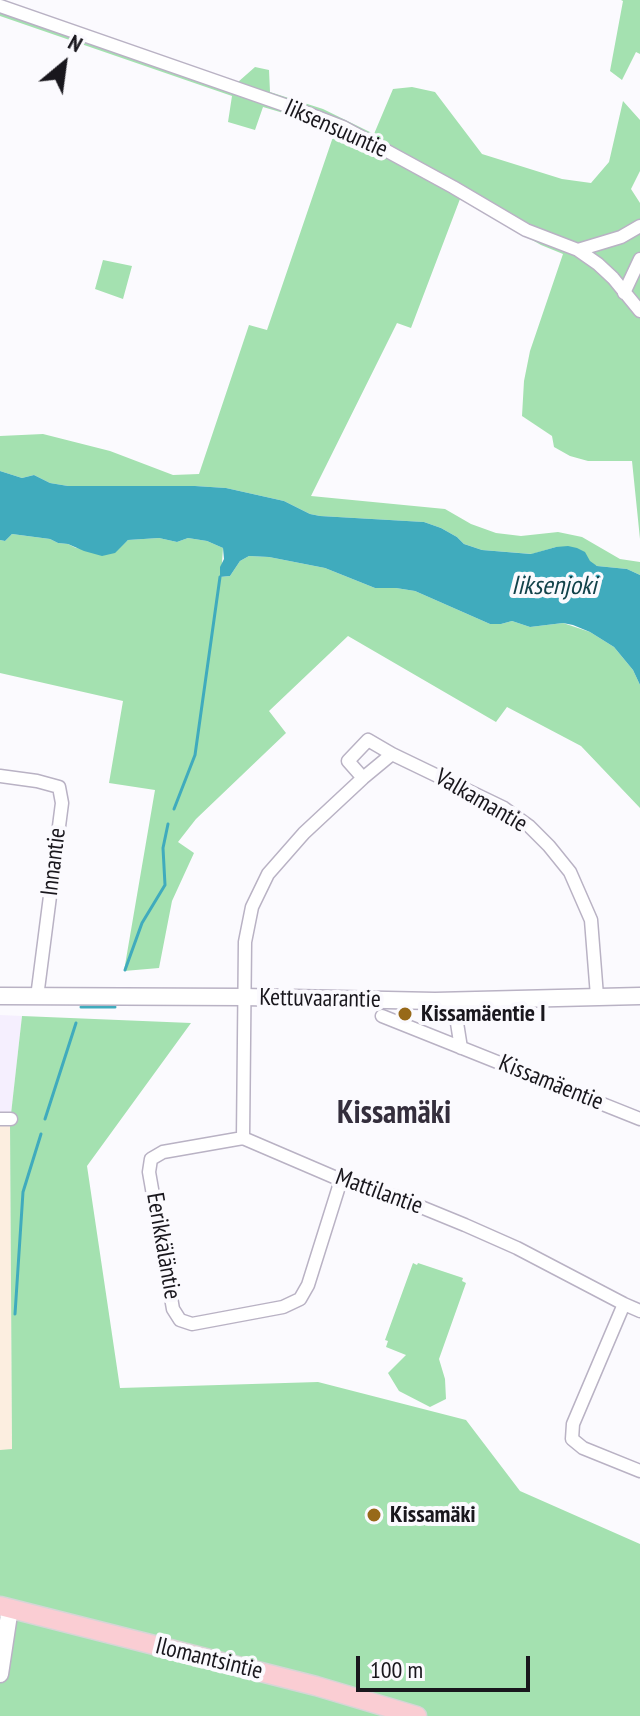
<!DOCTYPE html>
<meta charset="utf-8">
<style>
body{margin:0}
#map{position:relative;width:640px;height:1716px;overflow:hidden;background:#fbfafe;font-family:"PT Sans Narrow",sans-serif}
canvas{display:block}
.north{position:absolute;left:24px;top:24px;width:80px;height:80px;-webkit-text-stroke:6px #fbfafe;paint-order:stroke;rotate:29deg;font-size:22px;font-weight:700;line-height:32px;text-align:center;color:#19171d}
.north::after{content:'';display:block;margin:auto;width:28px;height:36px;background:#19171d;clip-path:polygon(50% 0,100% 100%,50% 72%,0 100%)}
.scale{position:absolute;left:356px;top:1656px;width:174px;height:36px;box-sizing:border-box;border:4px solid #19171d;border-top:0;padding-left:10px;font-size:24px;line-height:28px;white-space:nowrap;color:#19171d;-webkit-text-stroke:6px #fbfafe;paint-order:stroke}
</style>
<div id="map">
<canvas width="640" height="1716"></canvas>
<div class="north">N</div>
<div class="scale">100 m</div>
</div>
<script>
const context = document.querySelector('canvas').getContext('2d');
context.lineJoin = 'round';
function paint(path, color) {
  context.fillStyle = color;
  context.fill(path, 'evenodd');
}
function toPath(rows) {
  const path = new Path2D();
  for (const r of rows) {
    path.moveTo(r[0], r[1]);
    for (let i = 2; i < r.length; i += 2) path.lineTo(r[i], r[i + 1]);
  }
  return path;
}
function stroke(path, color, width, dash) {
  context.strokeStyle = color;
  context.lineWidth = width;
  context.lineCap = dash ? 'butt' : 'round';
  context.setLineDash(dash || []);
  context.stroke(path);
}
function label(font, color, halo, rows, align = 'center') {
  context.font = font + ' "PT Sans Narrow",sans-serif';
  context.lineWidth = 8;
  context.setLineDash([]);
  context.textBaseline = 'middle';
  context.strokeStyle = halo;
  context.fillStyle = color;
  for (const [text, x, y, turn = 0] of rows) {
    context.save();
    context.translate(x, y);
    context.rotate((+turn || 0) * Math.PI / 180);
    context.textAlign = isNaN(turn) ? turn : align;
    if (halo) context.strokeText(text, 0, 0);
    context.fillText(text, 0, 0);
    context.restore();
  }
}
paint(toPath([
 [0,1015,22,1016,11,1115,0,1115]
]), '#f5effe');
paint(toPath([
 [0,1123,10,1123,12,1450,0,1450]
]), '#fceee0');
paint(toPath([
 [621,0,640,0,640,54,636,52,622,80,610,71,623,1],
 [0,1,238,82,255,67,269,70,270,92,323,109,374,134,393,89,412,87,435,92,482,154,562,179,591,183,609,162,623,101,640,120,640,171,631,189,640,203,640,539,632,461,588,461,570,456,554,447,552,436,522,416,524,381,530,351,563,254,541,245,460,199,411,328,397,323,311,496,445,509,471,524,496,533,521,536,558,532,582,537,620,559,640,562,640,575,627,569,597,566,556,547,532,554,482,550,464,544,457,537,441,528,424,522,320,516,310,514,284,501,226,488,195,486,68,486,50,483,34,475,22,478,0,471,0,436,43,434,110,451,173,475,199,474,249,325,267,330,334,134,314,122,263,107,255,130,228,122,232,96,0,16],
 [103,260,132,266,123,299,95,289],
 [12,534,50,539,58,543,68,544,76,548,115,552,128,540,159,538,177,542,188,538,207,541,223,548,221,577,230,576,240,561,249,556,269,557,325,568,375,588,396,588,415,591,490,624,501,624,512,621,530,627,563,623,590,632,614,647,633,670,640,685,640,808,581,746,507,707,496,722,348,636,269,711,286,733,196,819,178,842,194,853,172,901,159,968,124,971,155,790,109,783,123,701,0,673,0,540,5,541],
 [22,1016,191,1023,87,1166,120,1388,318,1382,466,1420,520,1491,640,1544,640,1716,0,1716,0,1450,12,1449,10,1123],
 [413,1263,417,1265,418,1263,463,1278,462,1281,466,1283,439,1359,445,1379,446,1399,430,1407,399,1391,388,1373,406,1355,386,1347,388,1341,385,1340]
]), '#a4e1b0');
paint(toPath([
 [0,471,22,478,34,475,50,483,68,486,195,486,226,488,284,501,310,514,320,516,424,522,441,528,457,537,464,544,482,550,531,554,556,547,568,546,577,548,585,552,590,561,597,566,627,569,640,575,640,685,633,670,614,647,590,632,573,625,563,623,530,627,512,621,501,624,490,624,415,591,396,588,375,588,325,568,269,557,249,556,240,561,230,576,220,577,220,567,224,559,223,548,207,541,188,538,177,542,159,538,128,540,115,553,102,556,84,551,68,544,58,543,50,539,12,534,5,541,0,540]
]), '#40abbd');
stroke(toPath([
 [174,809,195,755,220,577],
 [125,970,142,923,165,885,163,848,168,824],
 [81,1007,115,1007],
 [45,1119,76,1023],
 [15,1314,23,1192,41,1134]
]), '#40abbd', 3);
const street = toPath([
 [0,6,299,110,343,127,453,187,526,230,578,250,598,264,613,278,640,311],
 [578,250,621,237,640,226],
 [624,293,640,259],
 [0,776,37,781,59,787,62,803,37,997],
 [363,778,348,761,368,740,392,754],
 [597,996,591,920,570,872,549,846,529,826,504,808,392,754,363,778,304,833,268,874,252,907,245,942,243,1138,341,1180,399,1198,465,1225,517,1248,624,1304,640,1311],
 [458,1000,457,1023,461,1048],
 [382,1016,640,1119],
 [0,1119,11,1119],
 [243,1138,163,1152,151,1159,149,1172,173,1309,180,1320,192,1324,283,1307,300,1299,308,1285,341,1180],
 [624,1304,573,1424,572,1439,583,1448,640,1471]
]);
const secondary = toPath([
 [0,996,244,997,435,1001,640,996],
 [0,1674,10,1608]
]);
const primary = toPath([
 [0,1606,316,1686,417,1716]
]);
stroke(street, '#b9b2c4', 15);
stroke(secondary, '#b9b2c4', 19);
stroke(primary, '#d6d5d6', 21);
stroke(street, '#fff', 12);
stroke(secondary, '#fff', 16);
stroke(primary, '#facdd3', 18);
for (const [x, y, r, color] of [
 [405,1014,8,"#976919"],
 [374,1515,8,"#976919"]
]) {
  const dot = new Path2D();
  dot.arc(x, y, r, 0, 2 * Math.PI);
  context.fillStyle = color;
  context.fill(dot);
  stroke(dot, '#fbfafe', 3);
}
label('24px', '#19171d', '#fbfafe', [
 ["Iiksensuuntie",336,129,24],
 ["Valkamantie",481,801,30],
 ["Innantie",54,862,-83],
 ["Kettuvaarantie",320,999,1],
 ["Kissamäentie",551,1083,22],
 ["Mattilantie",379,1192,20],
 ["Eerikkäläntie",163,1246,80],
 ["Ilomantsintie",209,1659,14]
]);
label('bold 24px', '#19171d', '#fbfafe', [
 ["Kissamäentie I",421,1014],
 ["Kissamäki",390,1515]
], 'left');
label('italic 26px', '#12424a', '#fbfafe', [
 ["Iiksenjoki",554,587]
]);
label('bold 32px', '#342e3c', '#fbfafe', [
 ["Kissamäki",394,1114]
]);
</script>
